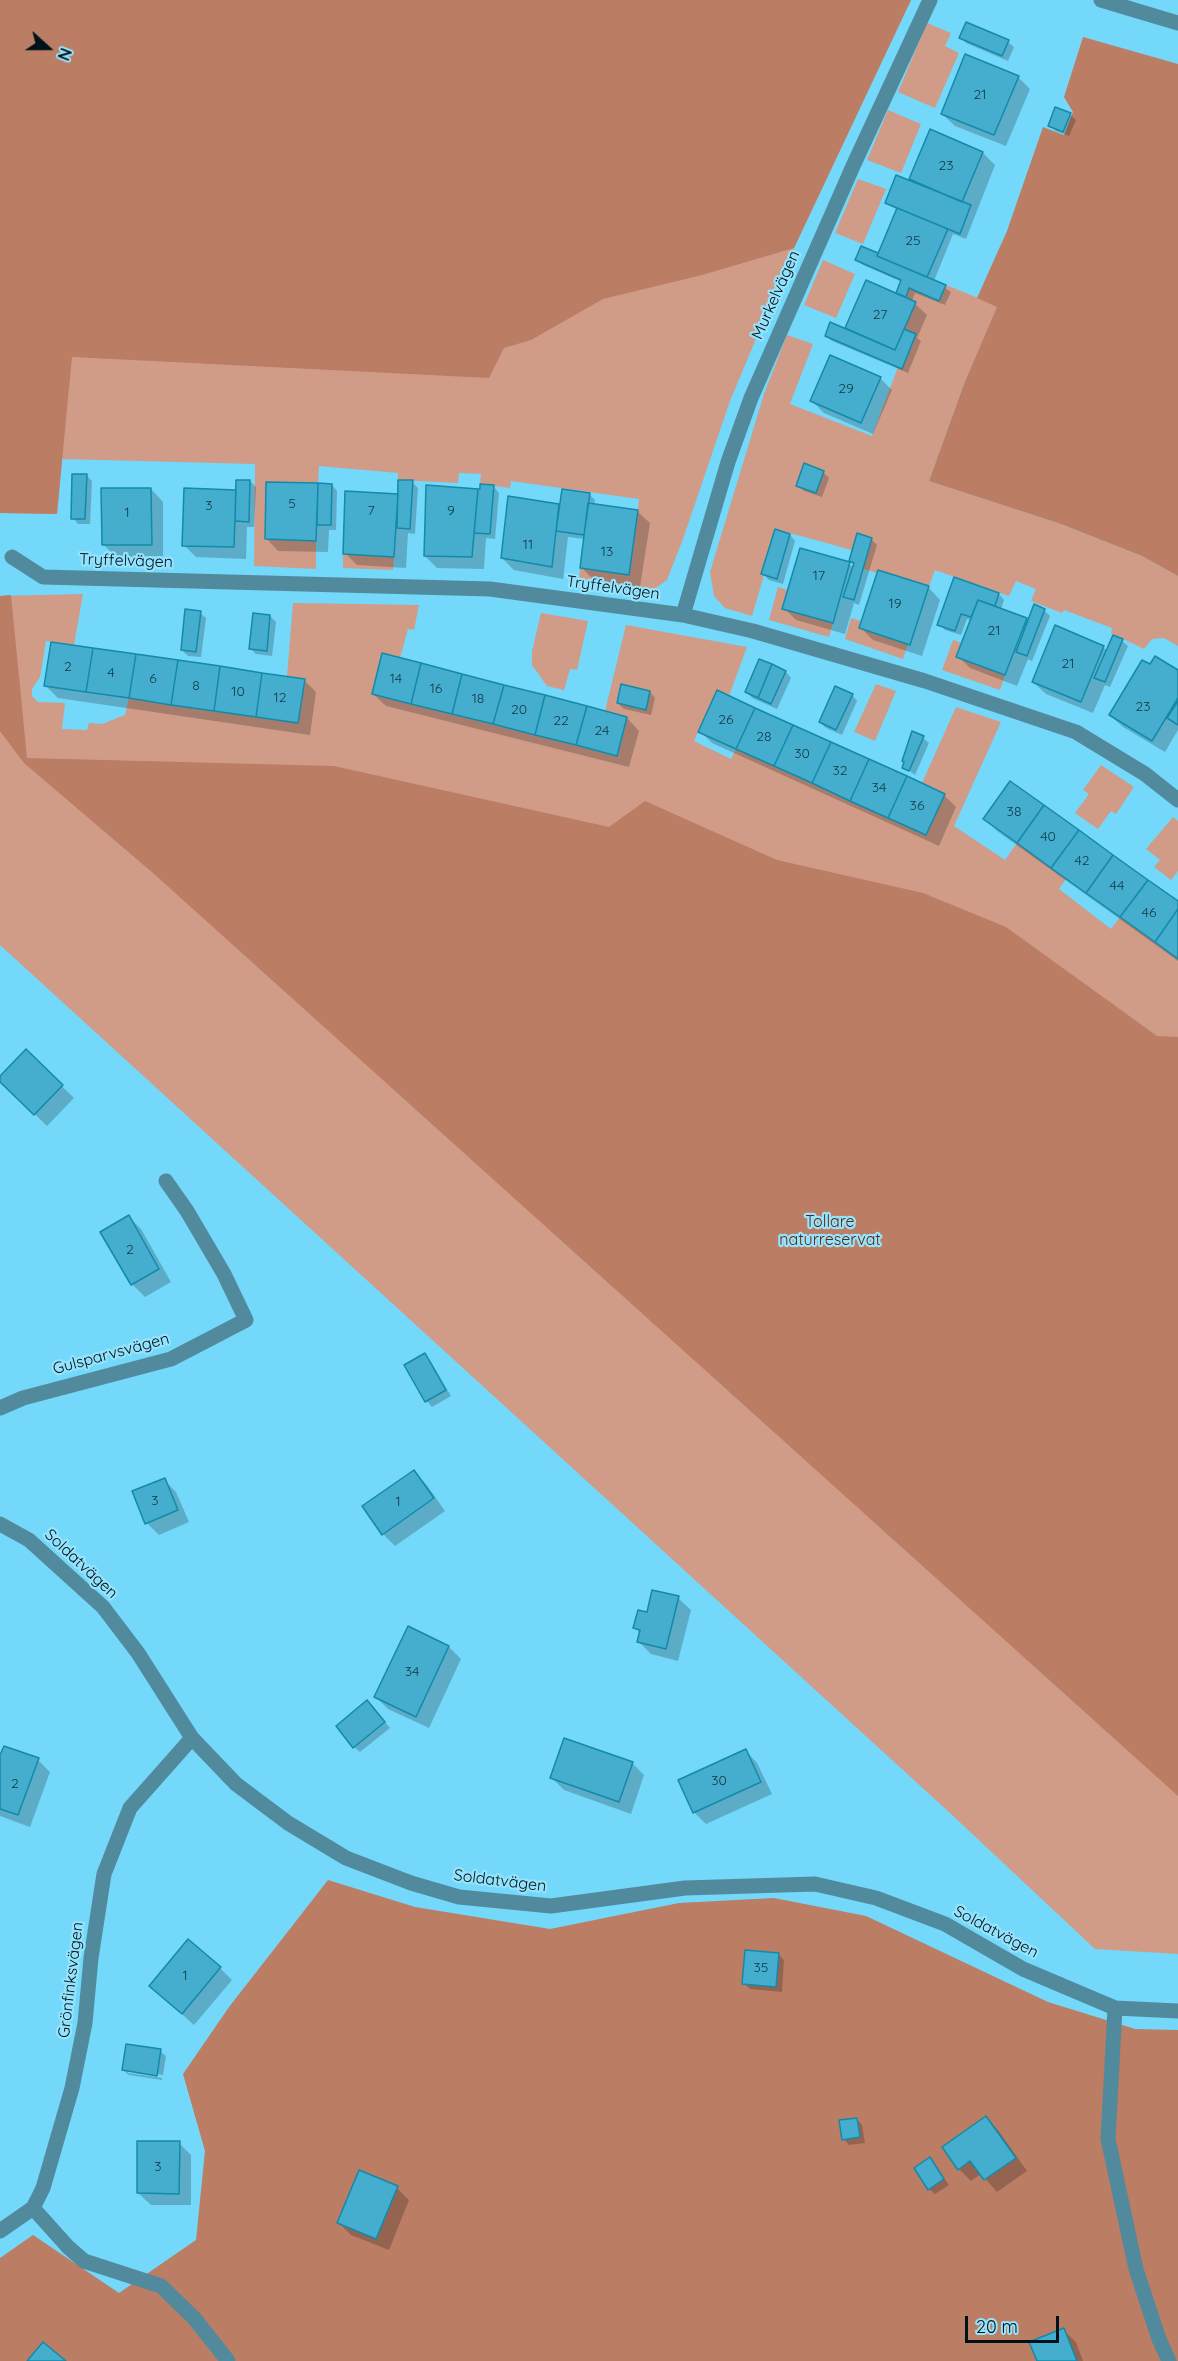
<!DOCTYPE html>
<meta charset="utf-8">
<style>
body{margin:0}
#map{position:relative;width:1178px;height:2361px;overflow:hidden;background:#73d8f9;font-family:Quicksand,sans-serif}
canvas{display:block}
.north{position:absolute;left:18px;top:18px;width:60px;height:60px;-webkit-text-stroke:4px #96e3fd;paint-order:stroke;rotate:111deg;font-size:16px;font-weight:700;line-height:24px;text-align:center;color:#001219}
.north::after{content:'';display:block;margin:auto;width:21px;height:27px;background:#001219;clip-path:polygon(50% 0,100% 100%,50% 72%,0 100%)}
.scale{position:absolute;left:965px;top:2316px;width:94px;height:27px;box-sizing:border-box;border:3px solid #001219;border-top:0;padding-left:8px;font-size:18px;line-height:21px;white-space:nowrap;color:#001219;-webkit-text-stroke:4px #96e3fd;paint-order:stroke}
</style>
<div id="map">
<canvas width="1178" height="2361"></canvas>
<div class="north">N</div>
<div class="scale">20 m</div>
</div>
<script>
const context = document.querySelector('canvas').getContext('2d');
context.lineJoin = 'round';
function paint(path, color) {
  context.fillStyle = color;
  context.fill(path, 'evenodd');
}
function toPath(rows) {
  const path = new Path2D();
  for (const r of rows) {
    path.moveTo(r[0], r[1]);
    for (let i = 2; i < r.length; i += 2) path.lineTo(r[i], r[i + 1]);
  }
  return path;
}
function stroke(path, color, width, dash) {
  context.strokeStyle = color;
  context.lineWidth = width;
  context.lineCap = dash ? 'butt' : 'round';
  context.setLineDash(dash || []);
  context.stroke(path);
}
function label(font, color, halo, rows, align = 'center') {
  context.font = font + ' Quicksand,sans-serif';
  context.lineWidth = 4.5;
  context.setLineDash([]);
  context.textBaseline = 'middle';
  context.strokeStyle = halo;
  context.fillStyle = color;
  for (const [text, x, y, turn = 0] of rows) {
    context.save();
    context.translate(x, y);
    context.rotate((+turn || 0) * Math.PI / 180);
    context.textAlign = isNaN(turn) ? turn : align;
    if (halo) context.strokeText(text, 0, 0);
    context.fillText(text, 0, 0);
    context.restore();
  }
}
paint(toPath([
 [0,0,911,0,794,248,730,401,683,539,667,580,647,594,579,582,580,568,629,575,639,499,511,481,510,488,480,484,481,474,459,473,458,483,398,480,398,473,319,466,318,483,266,482,265,539,316,541,316,569,254,566,255,464,62,459,57,514,0,513],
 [927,23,951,33,945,46,959,53,935,108,898,92],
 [888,110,921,124,901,173,867,160],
 [858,179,886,189,863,244,835,233],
 [823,260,855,274,836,318,804,305],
 [946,285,998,306,964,384,929,481,1061,524,1142,556,1178,576,1178,646,1164,638,1152,639,1144,649,1111,633,1112,628,1064,610,1062,613,1031,601,1036,589,1016,581,1009,596,935,570,929,586,879,570,877,573,863,569,852,550,775,529,761,574,764,575,752,616,725,608,714,596,710,572,764,394,787,335,813,344,790,404,872,436,898,367,902,368,916,335,904,329,916,302,906,297,909,288,939,301],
 [343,554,394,557,393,570,343,568],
 [778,587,787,590,782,609,833,623,829,637,769,620],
 [83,594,74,645,46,641,40,677,32,689,32,696,38,702,65,703,62,729,87,730,89,723,102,724,125,715,129,698,298,723,305,679,287,676,293,603,419,605,414,630,408,629,400,658,382,654,372,694,617,756,627,717,605,711,626,625,747,647,729,696,717,691,694,741,731,759,736,749,926,835,945,794,922,783,956,707,1001,722,954,826,1005,860,1017,843,1066,879,1059,889,1111,929,1120,917,1178,959,1178,1954,1095,1949,950,1813,0,945,0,596],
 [541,613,588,621,577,670,570,669,564,690,547,686,532,665,532,651],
 [851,618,861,621,860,628,908,644,903,659,845,639],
 [953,640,961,643,957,657,1005,675,1000,690,942,670],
 [876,684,896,691,875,741,854,732],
 [1101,765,1134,787,1116,814,1111,811,1098,829,1075,813,1089,794,1083,790],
 [1173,817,1178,821,1178,871,1171,880,1154,867,1160,860,1146,849]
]), '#d09c88');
paint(toPath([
 [0,0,911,0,794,248,702,275,603,299,531,340,504,348,489,378,72,357,57,514,0,513],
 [1083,37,1178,64,1178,576,1142,556,1061,524,929,481,964,384,997,307,977,298,1007,231,1043,127,1064,135,1073,112,1064,97],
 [11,595,27,758,334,766,609,827,645,801,777,860,923,893,1006,927,1157,1036,1178,1037,1178,1796,153,873,24,763,0,731,0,596],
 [328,1880,415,1907,550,1929,679,1903,774,1898,866,1916,1048,2002,1135,2029,1178,2030,1178,2361,0,2361,0,2258,33,2235,119,2293,196,2240,205,2151,183,2074,229,2007]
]), '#bb7d64');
paint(toPath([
 [967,24,1008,42,1014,47,1008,61,966,43,961,37],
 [1018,77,1030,89,1006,146,955,126,942,114],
 [1070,114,1076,120,1069,136,1056,131,1050,126],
 [983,153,995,165,966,239,953,234,934,281,951,292,945,305,915,293,912,301,927,315,917,338,921,341,908,373,832,341,826,336,852,333,846,327,897,295,902,282,863,265,857,260,862,248,879,255,898,210,886,203,916,185,911,179],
 [880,378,892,390,873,434,824,413,812,401],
 [823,472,829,478,822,497,804,491,798,485],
 [86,475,92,481,90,524,78,524,73,518],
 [250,481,256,487,254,527,247,527,246,559,196,557,184,545],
 [412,482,418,488,415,534,408,533,406,568,357,565,345,553],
 [268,483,332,485,337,491,336,530,329,530,328,552,278,551,266,538],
 [494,487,499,493,495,539,486,538,484,569,437,568,425,556,481,491],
 [151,489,163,502,163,556,116,557,104,545],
 [589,494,595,500,594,505,637,511,650,523,640,587,594,580,582,568,585,539,568,537,563,579,514,570,502,558,559,505,561,507],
 [790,535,795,541,783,584,769,580,763,574],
 [871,539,877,545,859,605,854,603,845,634,796,620,784,608,849,564,854,568,855,565,851,560],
 [955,579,999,594,1004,600,1001,610,1029,622,1044,610,1050,616,1032,661,1028,659,1017,686,970,668,958,656,971,620,967,619,961,635,945,630,939,624],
 [928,587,940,600,922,656,873,640,861,628],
 [200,613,206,618,201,657,188,656,182,650],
 [270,616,276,622,272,656,256,654,250,648],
 [1122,641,1128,646,1110,687,1105,685,1093,713,1046,694,1033,682,1103,647,1107,651],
 [760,661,786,672,791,678,777,709,752,698,747,692],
 [1150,666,1178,671,1178,730,1165,752,1123,727,1110,715],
 [304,680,316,692,310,735,58,698,46,686],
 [650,692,655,698,651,715,624,709,618,703],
 [373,694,627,718,639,731,629,767,386,706],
 [852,695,857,701,842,735,826,728,820,722],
 [700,731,944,795,956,807,939,846,712,743],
 [923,738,929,743,915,775,904,767],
 [985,819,1178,903,1178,961,997,831],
 [26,1051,74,1098,47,1126,0,1080],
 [129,1217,141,1229,171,1282,145,1297,132,1284,102,1232],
 [424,1354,430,1360,451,1396,432,1407,427,1401,406,1365],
 [414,1472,426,1484,445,1511,395,1546,383,1534],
 [164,1480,176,1492,189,1522,159,1535,147,1523],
 [678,1598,691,1610,678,1661,651,1654,639,1642,641,1634,635,1628,648,1614],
 [408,1628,449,1647,461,1659,429,1728,388,1709,376,1697],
 [373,1708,390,1728,360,1752,354,1747],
 [745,1750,757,1763,772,1794,706,1824,694,1812],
 [0,1756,38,1760,50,1772,30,1827,0,1816],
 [632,1763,644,1775,631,1814,564,1790,552,1778],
 [778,1954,784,1960,782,1992,750,1989,744,1983],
 [220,1968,232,1980,194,2025,151,1986],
 [160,2051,166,2056,163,2075,128,2070,128,2073,162,2078,162,2080,129,2075,123,2070],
 [986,2118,998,2130,1027,2171,997,2192,981,2174,971,2181,959,2169,944,2148],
 [857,2119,862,2125,865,2143,849,2145,844,2139],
 [179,2143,191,2155,191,2205,151,2205,138,2193],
 [930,2159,949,2185,935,2194,929,2189],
 [397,2188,409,2200,389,2250,351,2235,339,2223],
 [1063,2330,1076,2342,1083,2361,1038,2361]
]), '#0003');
const building = toPath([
 [966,22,1009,40,1002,56,959,38,966,22],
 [965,54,1019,76,994,135,941,114,965,54],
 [1055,107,1071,113,1063,132,1048,126,1055,107],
 [930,129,983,152,962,202,909,179,930,129],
 [896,175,971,205,960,234,885,203,896,175],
 [897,208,948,229,927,277,877,256,897,208],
 [861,246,878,253,877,256,946,285,939,301,909,288,906,297,896,293,901,280,855,260,861,246],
 [866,280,916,302,895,350,845,328,866,280],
 [830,322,895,350,904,329,916,334,902,369,825,336,830,322],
 [830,355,881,377,861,423,810,401,830,355],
 [804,463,824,471,816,493,796,486,804,463],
 [72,474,87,474,85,519,71,519,72,474],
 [236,480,250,480,249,522,235,521,236,480],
 [398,480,413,480,410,529,397,528,398,480],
 [266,482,318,483,316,541,265,539,266,482],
 [318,483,332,484,331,525,317,525,318,483],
 [480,484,494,485,490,534,474,533,478,489,480,489,480,484],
 [426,485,478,489,472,557,424,556,426,485],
 [101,488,151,488,152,545,102,545,101,488],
 [184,488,236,490,234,547,182,546,184,488],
 [562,489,590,493,584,535,556,531,562,489],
 [345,491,398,494,394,557,343,554,345,491],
 [508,496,559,504,552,567,501,558,508,496],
 [588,503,638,510,629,575,580,568,588,503],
 [775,529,790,534,777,579,761,574,775,529],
 [857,533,872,538,854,600,843,597,854,563,849,561,857,533],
 [800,548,850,562,833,623,782,609,800,548],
 [878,570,929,586,910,645,859,628,878,570],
 [954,577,999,593,995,606,978,600,971,617,961,614,955,631,937,625,954,577],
 [978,600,1027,618,1005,675,956,657,978,600],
 [1034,604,1045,609,1027,656,1016,652,1034,604],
 [185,609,201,611,196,652,181,650,185,609],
 [253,613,270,615,267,651,249,649,253,613],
 [1055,625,1104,646,1081,702,1032,682,1055,625],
 [1113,635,1123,639,1105,682,1094,678,1113,635],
 [51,642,93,648,86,692,44,686,51,642],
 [93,648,136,654,129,698,86,692,93,648],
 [382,653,421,663,411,704,372,694,382,653],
 [136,654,178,660,171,705,129,698,136,654],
 [1155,656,1178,670,1178,698,1152,741,1109,715,1142,660,1150,664,1155,656],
 [759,659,772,664,758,698,745,692,759,659],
 [178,660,220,666,214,711,171,705,178,660],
 [421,663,462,674,452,714,411,704,421,663],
 [772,664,786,671,771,704,758,698,772,664],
 [220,666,262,673,256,717,214,711,220,666],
 [262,673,305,679,298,723,256,717,262,673],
 [462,674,504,685,493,724,452,714,462,674],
 [621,684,650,691,646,710,617,703,621,684],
 [504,685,545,695,535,735,493,724,504,685],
 [835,686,853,694,836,730,819,722,835,686],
 [717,690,755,708,736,749,698,732,717,690],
 [545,695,587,706,576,745,535,735,545,695],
 [1178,701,1178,725,1167,718,1178,701],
 [587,706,627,717,617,756,576,745,587,706],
 [755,708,793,725,774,766,736,749,755,708],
 [793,725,831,742,812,783,774,766,793,725],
 [912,731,924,736,909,771,902,768,904,762,902,761,912,731],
 [831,742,869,759,850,801,812,783,831,742],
 [869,759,907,776,888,818,850,801,869,759],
 [907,776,945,794,926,835,888,818,907,776],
 [1010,781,1044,805,1017,843,983,819,1010,781],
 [1044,805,1079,830,1051,868,1017,843,1044,805],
 [1079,830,1113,855,1086,893,1051,868,1079,830],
 [1113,855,1148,880,1120,917,1086,893,1113,855],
 [1148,880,1178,901,1178,909,1155,942,1120,917,1148,880],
 [1178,909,1178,959,1155,942,1178,909],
 [26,1049,63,1085,34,1115,0,1082,0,1076,26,1049],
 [129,1215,159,1269,131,1285,100,1232,129,1215],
 [425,1353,446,1390,425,1402,404,1365,425,1353],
 [414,1470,434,1498,382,1535,362,1506,414,1470],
 [165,1478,178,1510,145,1524,132,1491,165,1478],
 [652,1590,679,1596,666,1649,637,1642,640,1630,633,1628,638,1610,647,1612,652,1590],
 [408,1626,449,1646,416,1717,374,1697,408,1626],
 [367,1700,385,1722,353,1748,336,1726,367,1700],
 [564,1738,633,1762,619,1802,550,1778,564,1738],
 [4,1746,39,1758,18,1815,0,1809,0,1755,4,1746],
 [746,1749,761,1782,693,1813,678,1780,746,1749],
 [188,1939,221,1967,182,2014,149,1986,188,1939],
 [745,1950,779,1953,776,1987,742,1984,745,1950],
 [126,2044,161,2049,157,2076,122,2070,126,2044],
 [986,2116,1016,2158,984,2180,970,2161,958,2170,942,2147,986,2116],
 [857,2118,860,2137,842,2140,839,2120,857,2118],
 [137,2141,180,2141,179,2194,137,2193,137,2141],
 [930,2157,944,2179,928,2190,914,2168,930,2157],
 [359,2170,398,2186,376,2239,337,2223,359,2170],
 [1064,2328,1077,2361,1037,2361,1029,2342,1064,2328],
 [43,2342,66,2361,27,2361,43,2342]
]);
paint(building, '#45adcd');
stroke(building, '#128aa9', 1.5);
stroke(toPath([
 [1101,0,1178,23],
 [12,557,43,577,490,589,683,615,753,631,925,681,1076,732,1145,774,1178,800],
 [683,615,728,462,751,398,853,166,930,0],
 [0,1408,23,1398,171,1359,246,1320,224,1274,187,1211,166,1181],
 [0,1524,29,1540,103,1607,138,1653,192,1738,236,1784,288,1823,346,1858,411,1883,459,1897,551,1906,685,1888,815,1884,876,1898,945,1924,1023,1969,1115,2008,1108,2139,1136,2269,1159,2339,1169,2361],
 [1115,2008,1178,2011],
 [33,2208,68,2247,84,2261,161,2286,194,2318,228,2361],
 [0,2231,33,2208,43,2188,72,2088,85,2023,91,1958,104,1874,130,1808,192,1738]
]), '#518a9d', 15);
label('14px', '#113946', null, [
 ["21",980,95],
 ["23",946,166],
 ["25",913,241],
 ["27",880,315],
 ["29",846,389],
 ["5",292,504],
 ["3",209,506],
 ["7",371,511],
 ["9",451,511],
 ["1",127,513],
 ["11",528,545],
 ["13",607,552],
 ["17",819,576],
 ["19",895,604],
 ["21",994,631],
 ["21",1068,664],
 ["2",68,667],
 ["4",111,673],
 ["6",153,679],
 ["14",396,679],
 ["8",196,686],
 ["16",436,689],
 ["10",238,692],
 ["12",280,698],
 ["18",478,699],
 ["23",1143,707],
 ["20",519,710],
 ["26",726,720],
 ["22",561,721],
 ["24",602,731],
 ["28",764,737],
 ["30",802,754],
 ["32",840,771],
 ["34",879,788],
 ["36",917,806],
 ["38",1014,812],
 ["40",1048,837],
 ["42",1082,861],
 ["44",1117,886],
 ["46",1149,913],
 ["2",130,1250],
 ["3",155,1501],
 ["1",398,1502],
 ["34",412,1672],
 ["30",719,1781],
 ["2",15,1784],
 ["35",761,1968],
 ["1",185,1976],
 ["3",158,2167]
]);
label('16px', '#001219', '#96e3fd', [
 ["Murkelvägen",776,295,-66],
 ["Tryffelvägen",126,561,2],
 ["Tryffelvägen",613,588,8],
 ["Gulsparvsvägen",111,1354,-15],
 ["Soldatvägen",81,1564,43],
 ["Soldatvägen",500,1881,7],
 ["Soldatvägen",996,1932,28],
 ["Grönfinksvägen",71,1980,-83]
]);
label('16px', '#61260d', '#96e3fd', [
 ["Tollare",830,1222],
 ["naturreservat",830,1240]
]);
</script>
